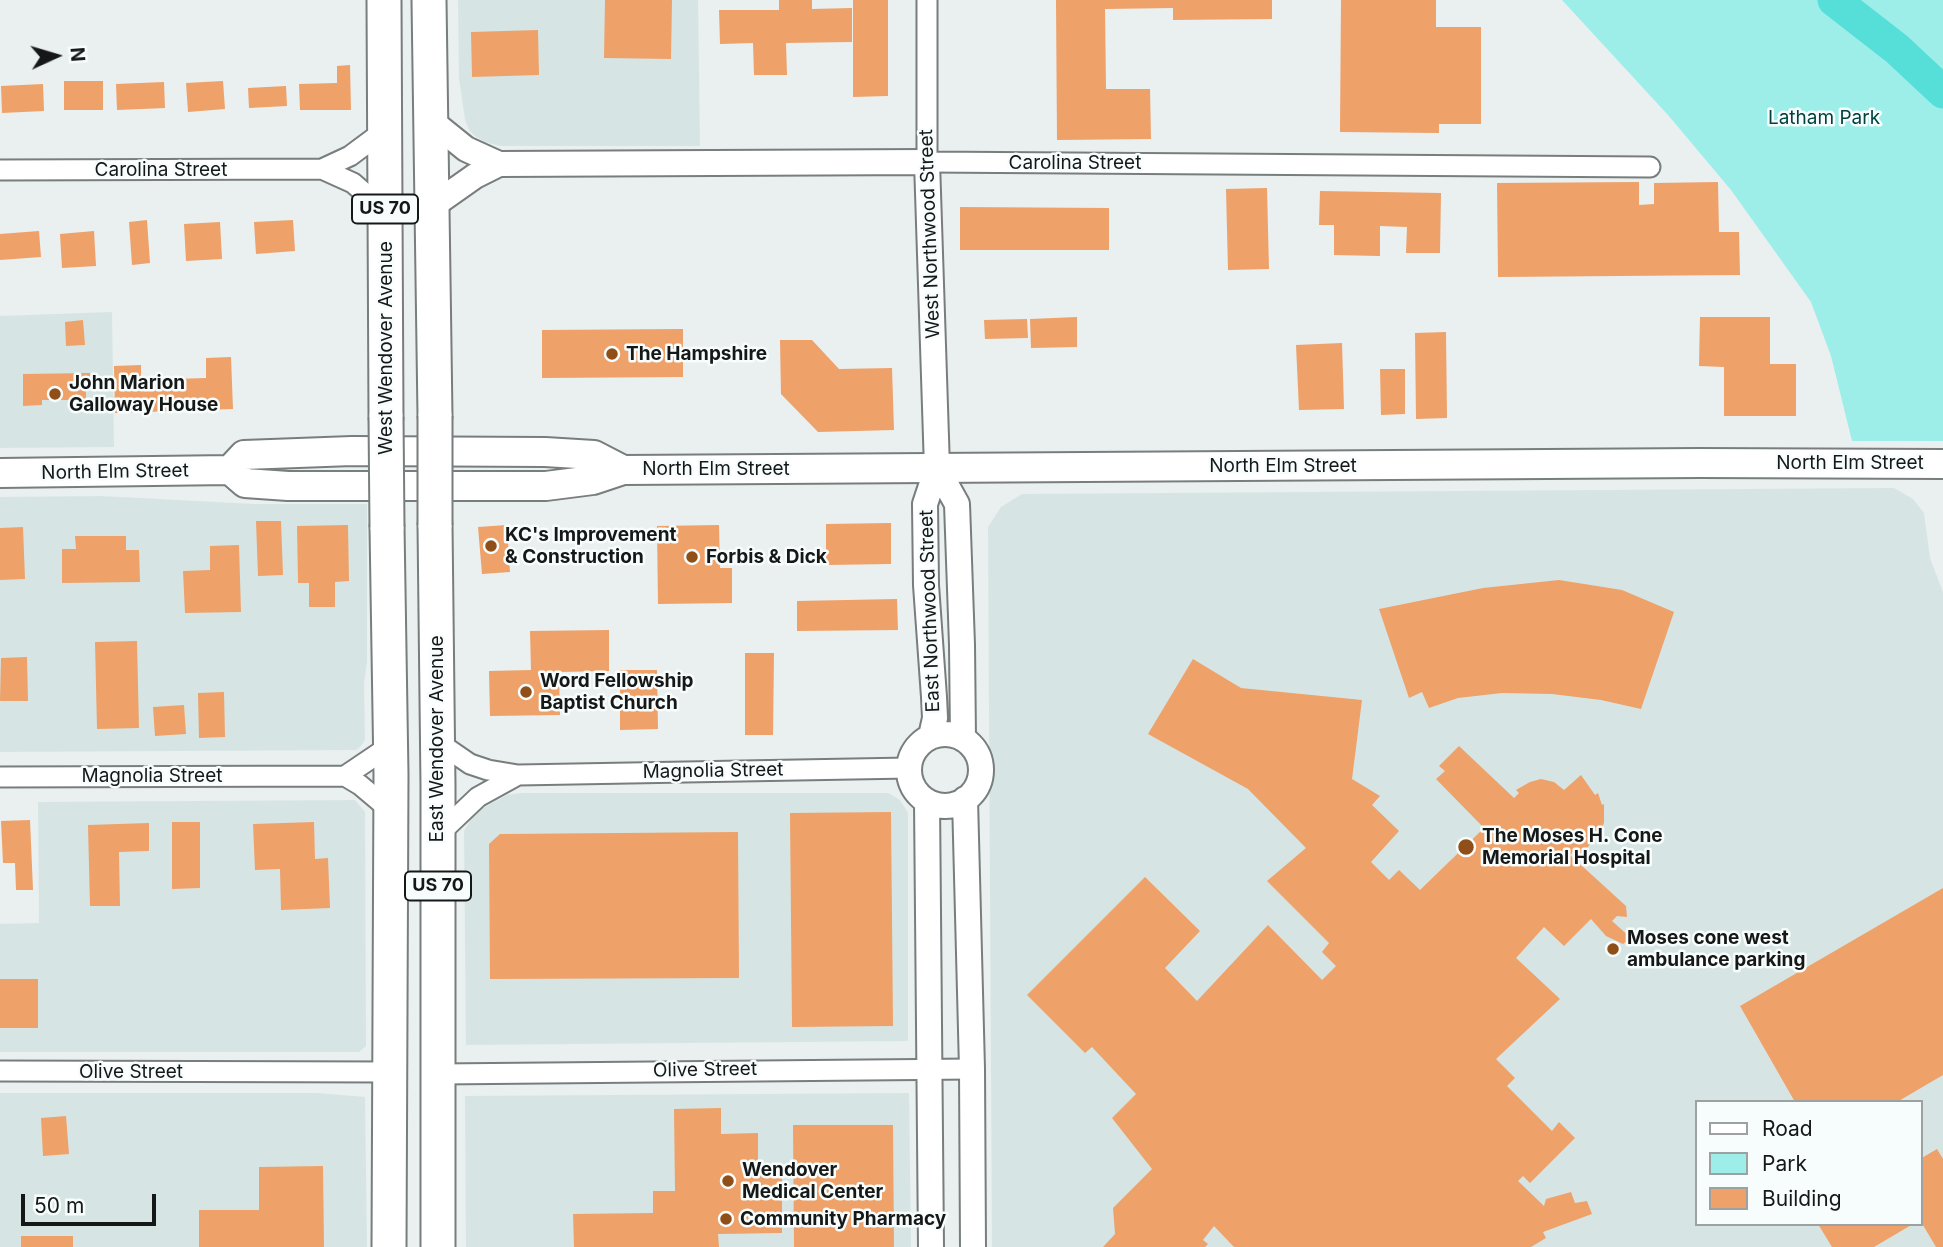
<!DOCTYPE html>
<style>
body{margin:0}
#map{position:relative;width:1943px;height:1247px;overflow:hidden;background:#eaefef;font-family:Inter,sans-serif}
canvas{display:block}
.legend{position:absolute;left:1695px;top:1100px;width:228px;height:126px;box-sizing:border-box;background:#f7fdfc;border:2px solid #9da1a1;margin:0;padding:9px 12px;list-style:none;font-size:21px;color:#161818}
.legend li{display:flex;align-items:center;gap:14px;height:35px}
.legend b{width:35px;border:2px solid #9da1a1}
.north{position:absolute;left:21px;top:21px;width:70px;height:70px;-webkit-text-stroke:5px #f7fdfc;paint-order:stroke;rotate:86deg;font-size:19px;font-weight:700;line-height:28px;text-align:center;color:#161818}
.north::after{content:'';display:block;margin:auto;width:24px;height:32px;background:#161818;clip-path:polygon(50% 0,100% 100%,50% 72%,0 100%)}
.scale{position:absolute;left:21px;top:1194px;width:135px;height:32px;box-sizing:border-box;border:4px solid #161818;border-top:0;padding-left:9px;font-size:21px;line-height:24px;white-space:nowrap;color:#161818;-webkit-text-stroke:5px #f7fdfc;paint-order:stroke}
</style>
<div id="map">
<canvas width="1943" height="1247"></canvas>
<ul class="legend">
<li><b style="height:9px;background:#fff"></b>Road</li>
<li><b style="height:19px;background:#9deee9"></b>Park</li>
<li><b style="height:19px;background:#eea169"></b>Building</li>
</ul>
<div class="north">N</div>
<div class="scale">50 m</div>
</div>
<script>
const context = document.querySelector('canvas').getContext('2d');
context.lineJoin = 'round';
function paint(path, color) {
  context.fillStyle = color;
  context.fill(path, 'evenodd');
}
function toPath(rows) {
  const path = new Path2D();
  for (const r of rows) {
    if (r.length === 3) {
      path.moveTo(r[0] + r[2], r[1]);
      path.arc(r[0], r[1], r[2], 0, 2 * Math.PI);
      continue;
    }
    path.moveTo(r[0], r[1]);
    for (let i = 2; i < r.length; i += 2) path.lineTo(r[i], r[i + 1]);
  }
  return path;
}
function stroke(path, color, width, dash) {
  context.strokeStyle = color;
  context.lineWidth = width;
  context.lineCap = dash ? 'butt' : 'round';
  context.setLineDash(dash || []);
  context.stroke(path);
}
function label(font, color, halo, rows, align = 'center') {
  context.font = font + ' Inter,sans-serif';
  context.lineWidth = 5;
  context.setLineDash([]);
  context.textBaseline = 'middle';
  context.strokeStyle = halo;
  context.fillStyle = color;
  for (const [text, x, y, turn = 0] of rows) {
    context.save();
    context.translate(x, y);
    context.rotate((+turn || 0) * Math.PI / 180);
    context.textAlign = isNaN(turn) ? turn : align;
    if (halo) context.strokeText(text, 0, 0);
    context.fillText(text, 0, 0);
    context.restore();
  }
}
paint(toPath([
 [458,0,698,0,700,146,500,146,485,142,475,136,469,130,465,119,459,78],
 [112,312,114,447,0,448,0,316],
 [1894,488,1913,499,1924,513,1930,558,1943,592,1943,1247,992,1247,988,527,1001,507,1022,494],
 [1696,1102,1920,1102,1920,1224,1696,1224],
 [100,496,254,504,367,504,367,662,364,683,365,740,361,746,356,750,0,752,0,497],
 [521,793,888,793,900,800,908,813,908,1041,466,1045,464,831,471,819,483,808,507,795],
 [355,800,365,812,366,1046,359,1052,0,1052,0,924,39,923,38,802],
 [0,1093,318,1093,365,1097,367,1247,0,1247],
 [909,1093,911,1247,466,1247,465,1096]
]), '#d6e5e4');
paint(toPath([
 [1562,0,1943,0,1943,441,1852,441,1831,356,1811,302,1731,190,1668,115]
]), '#9deee9');
stroke(toPath([
 [1834,0,1897,49,1943,92]
]), '#56ded8', 33);
paint(toPath([
 [605,0,672,0,671,59,604,58],
 [779,0,812,0,812,9,852,8,852,42,786,43,787,75,754,75,753,43,720,44,719,10,779,10],
 [853,0,888,0,888,96,853,97],
 [1056,0,1272,0,1272,19,1173,20,1173,8,1105,9,1106,89,1150,89,1151,139,1057,140],
 [1341,0,1436,0,1436,27,1481,27,1481,124,1439,124,1439,133,1340,132],
 [538,30,539,75,472,77,471,32],
 [350,65,351,110,300,110,299,84,337,83,337,66],
 [64,81,103,81,103,110,64,110],
 [223,81,225,109,188,112,186,83],
 [164,82,165,108,117,110,116,84],
 [43,84,44,111,2,113,1,86],
 [286,86,287,106,249,108,248,88],
 [1639,182,1639,205,1654,204,1654,183,1718,182,1719,232,1739,232,1740,275,1498,277,1497,183],
 [1267,188,1269,269,1228,270,1226,189],
 [1320,191,1441,193,1440,253,1406,253,1407,227,1380,226,1380,256,1334,255,1334,225,1319,225],
 [960,207,1109,208,1109,250,960,250],
 [147,220,150,263,132,265,129,222],
 [293,220,295,251,256,254,254,222],
 [220,222,222,259,186,261,184,224],
 [39,231,41,257,0,260,0,234],
 [94,231,96,266,62,268,60,234],
 [1077,317,1077,347,1031,348,1030,319],
 [1700,317,1770,317,1770,364,1796,364,1796,416,1724,416,1724,367,1699,366],
 [1027,319,1028,338,985,339,984,320],
 [83,320,85,345,66,346,65,322],
 [683,329,683,377,542,378,542,330],
 [1446,332,1447,418,1416,419,1415,333],
 [780,340,812,340,839,369,892,368,894,430,818,432,781,394],
 [1342,343,1344,409,1299,410,1296,345],
 [231,357,233,409,115,413,114,366,141,365,141,380,206,378,206,358],
 [1380,369,1405,369,1405,414,1381,415],
 [90,373,91,388,86,388,86,405,68,405,69,400,42,400,42,405,23,406,23,374],
 [256,521,281,521,283,575,258,576],
 [891,523,891,564,826,565,826,524],
 [348,525,349,581,335,582,335,607,309,607,309,583,298,583,297,526],
 [507,525,510,572,482,574,478,527],
 [719,525,720,568,732,568,732,603,658,604,657,526],
 [23,527,25,579,0,580,0,528],
 [75,536,126,536,126,550,139,550,140,582,62,583,62,549,76,549],
 [239,545,241,612,185,613,183,571,210,570,210,546],
 [1559,580,1622,590,1674,612,1641,709,1601,700,1552,694,1502,693,1458,698,1429,708,1422,692,1409,698,1379,609,1483,588],
 [897,599,898,630,797,631,797,601],
 [609,630,609,671,559,672,560,715,490,716,489,671,531,670,530,631],
 [137,641,139,728,97,729,95,642],
 [745,653,774,653,773,735,745,735],
 [27,657,28,701,0,701,1,658],
 [1193,659,1241,688,1362,700,1352,779,1380,796,1372,805,1399,831,1371,862,1389,880,1399,870,1420,890,1484,828,1436,779,1445,771,1439,766,1459,746,1514,798,1519,793,1516,790,1530,782,1541,779,1554,782,1564,790,1581,775,1595,795,1598,793,1602,805,1604,804,1604,822,1600,838,1596,836,1582,855,1575,850,1570,855,1626,906,1627,917,1617,916,1612,921,1631,938,1623,944,1606,936,1591,919,1564,946,1544,927,1516,958,1560,999,1496,1059,1515,1078,1507,1086,1552,1131,1559,1122,1575,1138,1530,1183,1523,1176,1518,1181,1544,1206,1546,1199,1571,1192,1575,1203,1587,1201,1592,1214,1543,1232,1546,1238,1531,1247,1234,1247,1214,1226,1203,1240,1208,1244,1205,1247,1103,1247,1115,1234,1113,1208,1152,1169,1112,1118,1136,1094,1092,1047,1085,1053,1027,995,1145,877,1200,931,1165,968,1197,1001,1268,925,1322,980,1336,966,1322,952,1329,943,1267,881,1306,848,1248,789,1148,734],
 [620,670,657,670,658,729,620,730],
 [224,692,225,737,199,738,198,693],
 [184,705,186,734,155,736,153,707],
 [891,812,893,1026,792,1027,790,813],
 [30,820,33,890,16,890,15,863,3,863,1,821],
 [172,822,200,822,200,888,172,889],
 [314,822,315,859,328,858,330,908,281,910,280,869,255,870,253,824],
 [149,823,149,851,119,852,120,906,90,906,88,825],
 [738,832,739,978,490,979,489,844,500,834],
 [1943,888,1943,1075,1897,1102,1795,1102,1740,1006],
 [0,979,38,979,38,1028,0,1028],
 [721,1108,721,1134,758,1133,758,1172,782,1172,782,1233,718,1234,719,1247,574,1247,573,1214,653,1213,653,1191,675,1191,674,1109],
 [66,1116,69,1154,43,1156,41,1118],
 [793,1125,893,1125,894,1247,794,1247],
 [1937,1149,1943,1159,1943,1247,1936,1247,1920,1220,1920,1159],
 [323,1166,324,1247,199,1247,199,1210,259,1210,259,1167],
 [1818,1224,1913,1224,1874,1247,1832,1247],
 [21,1236,73,1236,73,1247,21,1247]
]), '#eea169');
const minor = toPath([
 [927,0,927,162,1650,167],
 [322,169,350,156,385,130],
 [0,170,322,169,353,183,385,211],
 [438,742,470,764,488,770,518,775,909,768],
 [345,776,391,745],
 [0,777,345,776,360,785,391,811],
 [438,835,478,797,518,775],
 [0,1071,389,1072],
 [439,1074,972,1069]
]);
const tertiary = toPath([
 [430,120,466,149,499,164,927,162,937,468,925,504,926,585,934,697,935,718,931,736],
 [431,207,475,176,499,164],
 [937,468,957,504,962,645,963,739],
 [945,770,36],
 [965,799,972,1069,973,1247],
 [927,801,931,1247]
]);
const secondary = toPath([
 [230,470,244,455,352,451,545,452,594,455,623,470],
 [0,473,230,470,245,483,288,486,546,486,593,480,623,470,1700,463,1943,464]
]);
const trunk = toPath([
 [384,0,386,417],
 [429,0,435,416],
 [435,525,438,786,438,1247],
 [387,527,391,775,389,1247]
]);
stroke(minor, '#787d7d', 23);
stroke(tertiary, '#787d7d', 28);
stroke(secondary, '#787d7d', 32);
stroke(trunk, '#787d7d', 37);
stroke(minor, '#fff', 19);
stroke(tertiary, '#fff', 24);
stroke(secondary, '#fff', 28);
stroke(trunk, '#fff', 33);
const trunkBridge = toPath([
 [435,416,435,525],
 [386,417,387,527]
]);
stroke(trunkBridge, '#787d7d', 37, []);
stroke(trunkBridge, '#fff', 33);
for (const [x, y, r, color] of [
 [612,354,7,"#904f19"],
 [55,394,7,"#904f19"],
 [491,546,7,"#904f19"],
 [692,557,7,"#904f19"],
 [526,692,7,"#904f19"],
 [1466,847,9,"#904f19"],
 [1613,949,7,"#904f19"],
 [728,1181,7,"#904f19"],
 [726,1219,7,"#904f19"]
]) {
  const dot = new Path2D();
  dot.arc(x, y, r, 0, 2 * Math.PI);
  context.fillStyle = color;
  context.fill(dot);
  stroke(dot, '#f7fdfc', 2.5);
}
for (const [x, y, w] of [
 [385,209,66],
 [438,886,66]
]) {
  const box = new Path2D();
  box.roundRect(x - w / 2, y - 14.5, w, 29, 5);
  context.fillStyle = '#f7fdfc';
  context.fill(box);
  stroke(box, '#161818', 2);
}
label('bold 18px', '#161818', null, [
 ["US 70",385,209],
 ["US 70",438,886]
]);
label('19px', '#004240', '#f7fdfc', [
 ["Latham Park",1824,118]
]);
label('19px', '#161818', '#f7fdfc', [
 ["Carolina Street",1075,163],
 ["Carolina Street",161,170],
 ["West Northwood Street",930,234,-92],
 ["West Wendover Avenue",386,348,-90],
 ["North Elm Street",1850,463],
 ["North Elm Street",1283,466],
 ["North Elm Street",716,469],
 ["North Elm Street",115,472,-1],
 ["East Northwood Street",930,611,-92],
 ["East Wendover Avenue",437,739,-90],
 ["Magnolia Street",713,771,-1],
 ["Magnolia Street",152,776],
 ["Olive Street",705,1070,-1],
 ["Olive Street",131,1072]
]);
label('bold 19px', '#161818', '#f7fdfc', [
 ["The Hampshire",626,354],
 ["John Marion",69,383],
 ["Galloway House",69,405],
 ["KC's Improvement",505,535],
 ["& Construction",505,557],
 ["Forbis & Dick",706,557],
 ["Word Fellowship",540,681],
 ["Baptist Church",540,703],
 ["The Moses H. Cone",1482,836],
 ["Memorial Hospital",1482,858],
 ["Moses cone west",1627,938],
 ["ambulance parking",1627,960],
 ["Wendover",742,1170],
 ["Medical Center",742,1192],
 ["Community Pharmacy",740,1219]
], 'left');
</script>
